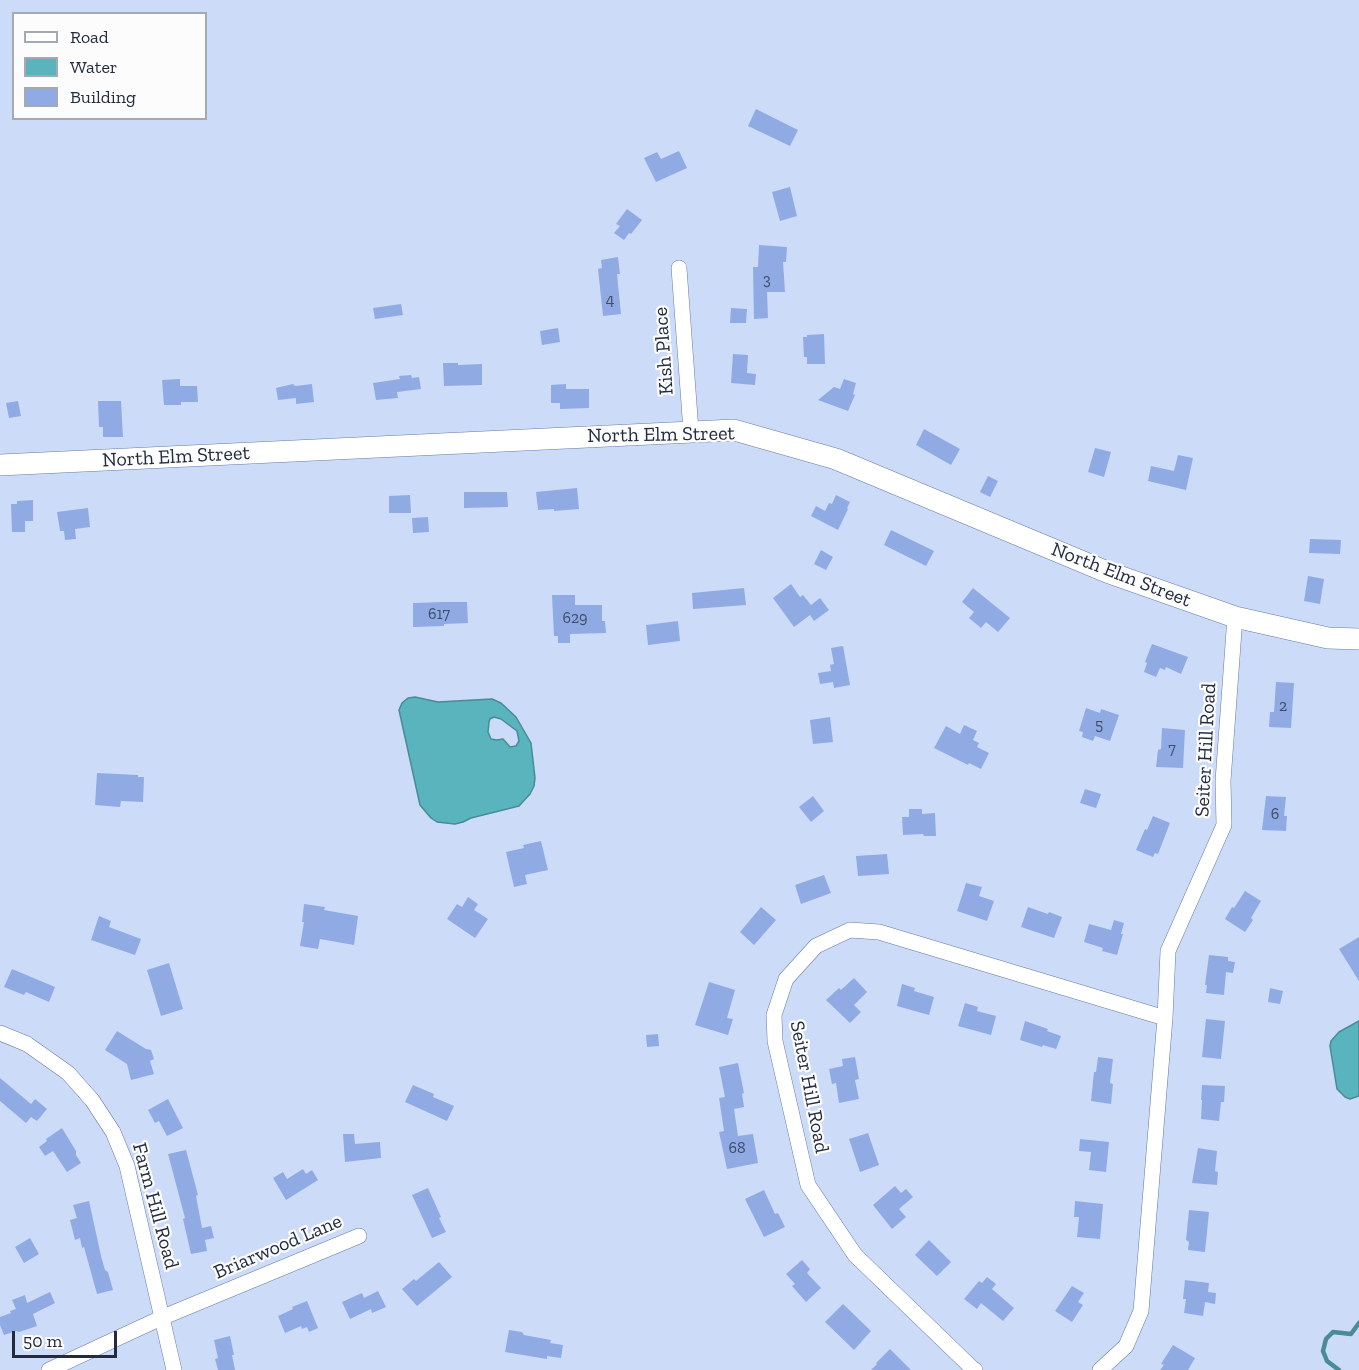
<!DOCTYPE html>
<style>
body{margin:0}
#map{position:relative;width:1359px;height:1370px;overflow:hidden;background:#ccdbf8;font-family:"Zilla Slab",serif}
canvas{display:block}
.legend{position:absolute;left:12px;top:12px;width:195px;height:108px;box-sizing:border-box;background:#fcfcfc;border:2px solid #a5a9b0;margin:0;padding:8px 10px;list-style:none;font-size:18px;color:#232c3e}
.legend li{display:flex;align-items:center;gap:12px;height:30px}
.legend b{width:30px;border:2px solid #a5a9b0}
.scale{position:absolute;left:12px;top:1331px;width:105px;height:27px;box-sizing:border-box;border:3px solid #232c3e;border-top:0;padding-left:8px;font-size:18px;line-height:21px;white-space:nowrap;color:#232c3e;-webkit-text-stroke:4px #fcfcfc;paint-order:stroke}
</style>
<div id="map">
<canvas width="1359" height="1370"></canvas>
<ul class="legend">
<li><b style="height:8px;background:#fff"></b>Road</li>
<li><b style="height:16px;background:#59b4bd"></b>Water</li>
<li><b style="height:16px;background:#90abe4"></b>Building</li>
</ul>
<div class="scale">50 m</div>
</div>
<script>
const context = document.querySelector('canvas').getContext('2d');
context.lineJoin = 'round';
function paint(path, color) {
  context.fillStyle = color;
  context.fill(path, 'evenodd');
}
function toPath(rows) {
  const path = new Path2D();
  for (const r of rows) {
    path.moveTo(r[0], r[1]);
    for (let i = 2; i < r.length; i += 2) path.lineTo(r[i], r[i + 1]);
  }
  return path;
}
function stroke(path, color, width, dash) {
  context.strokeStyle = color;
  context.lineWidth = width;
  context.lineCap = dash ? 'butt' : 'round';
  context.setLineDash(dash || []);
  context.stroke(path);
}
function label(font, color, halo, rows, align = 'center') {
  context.font = font + ' "Zilla Slab",serif';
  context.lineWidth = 4.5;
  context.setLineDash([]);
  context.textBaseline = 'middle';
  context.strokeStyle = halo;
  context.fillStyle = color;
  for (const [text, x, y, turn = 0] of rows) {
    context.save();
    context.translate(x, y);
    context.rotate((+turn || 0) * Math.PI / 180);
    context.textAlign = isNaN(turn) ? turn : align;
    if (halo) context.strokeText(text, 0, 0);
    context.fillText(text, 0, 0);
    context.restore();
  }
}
const water = toPath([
 [415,697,438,702,492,699,501,703,516,717,531,743,535,778,534,786,530,794,519,806,471,818,463,822,455,824,437,822,431,818,420,805,399,710,402,703,408,698,415,697],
 [494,717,501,719,517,731,519,741,516,746,510,747,503,739,497,740,491,739,488,732,489,722,490,719,494,717],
 [1359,1021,1359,1096,1350,1099,1345,1097,1337,1089,1330,1046,1331,1041,1339,1032,1359,1021]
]);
paint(water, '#59b4bd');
stroke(water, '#498b97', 1.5);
stroke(toPath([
 [1339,1370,1327,1361,1323,1351,1326,1339,1333,1332,1351,1334,1359,1323]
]), '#498b97', 4.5);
paint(toPath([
 [756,109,798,130,790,146,748,126],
 [679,151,687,168,656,182,644,158,657,152,661,159],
 [790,187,797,216,780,221,772,192],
 [627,209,642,220,631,234,629,233,624,240,614,233,620,226,616,224],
 [759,245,787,247,786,262,783,262,785,292,767,292,768,318,754,319,753,267,758,267],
 [618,257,620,274,617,274,621,314,603,316,598,269,602,268,601,260],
 [401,304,403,315,375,319,373,308],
 [731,308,747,309,746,323,730,323],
 [558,328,560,342,542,345,540,331],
 [824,334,825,364,807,364,807,357,804,357,803,337,807,337,807,335],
 [733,354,748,355,747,373,756,374,755,385,731,383],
 [443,363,458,363,458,365,482,364,482,385,444,386],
 [411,375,412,378,419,377,421,389,397,392,398,398,376,400,373,383,400,379,399,376],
 [180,379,180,386,197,386,198,402,181,402,181,405,164,405,162,380],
 [844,379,856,383,853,394,855,395,848,411,818,400,834,387,840,389],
 [293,384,295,386,312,384,314,402,296,404,296,398,278,400,276,388],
 [566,384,566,389,589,389,589,408,560,409,560,403,551,403,551,385],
 [18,401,21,416,9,418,6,403],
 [98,401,121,401,123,437,103,437,103,427,99,427],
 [924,429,960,449,951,465,916,445],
 [1095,448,1111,452,1104,477,1088,472],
 [1178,455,1193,458,1186,490,1148,481,1151,466,1174,471],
 [988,476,998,481,990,497,980,492],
 [577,488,579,509,554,511,554,509,538,510,536,492],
 [464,492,507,492,508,507,464,508],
 [410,495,411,513,389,513,389,496],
 [836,495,850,502,847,508,848,509,838,530,811,516,816,506,825,511,829,503,832,504],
 [33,500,33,521,25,521,25,532,12,532,11,504,17,504,17,501],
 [88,508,90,527,75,529,76,539,65,540,64,531,60,531,57,512],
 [428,517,429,532,413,533,412,518],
 [891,530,934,551,926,566,884,545],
 [1310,539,1341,540,1340,554,1309,553],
 [821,550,833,557,826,570,814,564],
 [1308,576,1324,579,1320,604,1304,601],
 [791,584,800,597,803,595,811,605,820,598,829,610,814,621,810,615,794,627,773,598],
 [744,588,746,605,693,609,692,593],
 [973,588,1010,618,998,632,986,622,981,628,969,618,974,612,962,602],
 [552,595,575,595,575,605,602,605,602,621,605,621,606,633,570,634,570,643,558,643,558,636,554,636],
 [443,602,467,602,468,623,444,624,444,626,413,627,413,603],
 [678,621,680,641,648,645,646,625],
 [1152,644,1188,657,1181,674,1166,667,1165,670,1160,668,1156,677,1144,672,1147,663,1145,662],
 [843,646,850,685,834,688,833,682,820,684,818,673,831,671,830,665,834,664,831,648],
 [1276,682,1294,683,1291,728,1269,727,1270,712,1274,712],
 [1086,708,1100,713,1101,709,1119,715,1110,741,1095,736,1093,741,1082,737,1083,732,1079,731],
 [830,717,833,742,813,744,810,720],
 [964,725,977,731,973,740,979,743,977,747,989,753,981,769,969,763,968,765,934,748,946,726,960,734],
 [1162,728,1185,730,1183,768,1156,767,1158,750,1161,749],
 [97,773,138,775,138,777,144,777,143,802,121,801,120,807,95,805],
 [1085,789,1101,794,1096,808,1080,803],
 [813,796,824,811,811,822,799,807],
 [1266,796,1286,797,1284,816,1287,816,1286,831,1262,830],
 [909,809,922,809,922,814,935,813,936,836,924,836,923,834,903,835,902,817,909,817],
 [1153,816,1170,823,1158,854,1155,853,1153,857,1136,850,1145,829,1147,830],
 [541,841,548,870,525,875,527,884,514,887,506,852,524,848,523,845],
 [887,854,889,874,858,876,856,856],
 [824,875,831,893,801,904,795,885],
 [966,883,982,887,979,896,994,901,987,921,957,911],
 [1245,891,1261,901,1251,918,1253,920,1245,932,1225,919,1232,907,1234,908],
 [468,897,478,904,474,910,488,919,475,938,447,919,457,904,462,907],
 [304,904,325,907,324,910,358,916,354,945,320,939,318,949,300,946,304,922,302,922],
 [761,907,776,920,754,945,740,932],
 [1028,907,1048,914,1049,912,1062,917,1054,938,1021,927],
 [99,916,111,921,109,927,141,939,135,955,91,940],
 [1114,920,1124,923,1121,934,1123,934,1117,955,1102,951,1103,948,1084,942,1089,924,1111,930],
 [1359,937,1359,981,1339,949],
 [1209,955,1228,957,1228,961,1235,962,1233,973,1226,972,1224,995,1206,993,1207,985,1205,985],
 [169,963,183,1009,161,1016,147,970],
 [12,969,55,987,49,1002,26,992,24,995,4,987],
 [854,978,867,992,854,1005,861,1012,850,1023,826,1000,839,988,841,990],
 [709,982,735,990,727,1018,733,1019,728,1035,695,1025],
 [902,984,915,988,914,991,934,997,929,1015,897,1006],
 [1270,988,1283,991,1280,1004,1268,1002],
 [965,1003,978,1007,977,1011,996,1016,991,1035,958,1026],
 [1206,1019,1225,1021,1221,1059,1202,1057],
 [1025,1021,1048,1029,1047,1031,1061,1036,1056,1049,1043,1045,1042,1047,1020,1040],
 [117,1031,146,1049,151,1050,154,1059,150,1061,154,1074,131,1080,127,1064,105,1050],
 [658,1034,659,1046,647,1047,646,1035],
 [855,1057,859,1079,855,1080,859,1099,839,1103,836,1083,832,1084,829,1069,843,1066,842,1059],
 [1098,1057,1113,1059,1110,1083,1113,1084,1111,1104,1091,1101,1094,1072,1096,1072],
 [738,1063,744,1093,742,1094,744,1107,734,1109,738,1136,753,1134,758,1163,727,1169,719,1132,724,1131,719,1098,725,1097,719,1067],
 [0,1078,31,1104,35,1099,47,1109,37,1121,31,1117,26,1123,0,1101],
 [413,1085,434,1094,433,1097,454,1106,447,1121,405,1102],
 [1202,1085,1225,1086,1224,1102,1221,1102,1219,1121,1201,1119,1202,1100,1201,1100],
 [168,1099,183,1128,167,1136,159,1121,155,1123,148,1110],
 [62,1128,76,1151,76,1155,81,1163,67,1172,53,1151,45,1156,39,1147,47,1141,46,1139],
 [868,1133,879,1165,860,1172,849,1139],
 [343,1134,354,1134,355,1144,380,1142,381,1158,345,1162],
 [1080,1139,1109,1142,1106,1172,1089,1170,1091,1152,1079,1151],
 [1198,1148,1217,1151,1215,1171,1218,1172,1217,1185,1192,1183],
 [186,1150,198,1195,196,1196,202,1228,211,1226,214,1238,205,1240,207,1251,191,1254,183,1219,185,1218,168,1154],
 [303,1169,306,1174,312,1170,318,1180,286,1200,273,1178,283,1172,287,1179],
 [895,1186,901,1193,906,1189,913,1197,899,1209,906,1217,892,1229,873,1205],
 [428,1188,441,1217,439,1218,446,1232,432,1238,412,1195],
 [764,1190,775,1214,778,1213,785,1227,764,1237,745,1199],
 [89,1201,101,1256,105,1270,108,1272,113,1290,97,1294,84,1247,82,1248,80,1238,75,1240,70,1220,77,1218,73,1205],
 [1075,1201,1103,1204,1100,1239,1077,1237,1079,1217,1074,1217],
 [1189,1210,1209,1212,1205,1252,1188,1250,1189,1242,1186,1240],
 [30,1238,39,1254,24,1263,15,1247],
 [929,1240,951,1262,937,1276,915,1255],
 [802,1260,810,1269,807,1273,821,1288,806,1302,792,1286,795,1284,786,1274],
 [439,1262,452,1277,417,1306,402,1289,414,1279,416,1281],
 [987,1277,996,1284,992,1289,1014,1308,1003,1321,981,1303,977,1309,964,1299,979,1281,982,1283],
 [1185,1280,1209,1283,1208,1292,1216,1293,1215,1304,1205,1302,1203,1316,1184,1313,1186,1299,1183,1299],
 [1072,1286,1084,1293,1078,1302,1083,1305,1072,1322,1055,1311],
 [378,1291,386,1307,372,1313,371,1309,350,1319,342,1302,362,1293,364,1298],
 [50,1292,55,1303,33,1314,37,1326,19,1332,16,1331,4,1335,0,1325,0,1317,11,1313,10,1311,16,1309,12,1300,25,1295,27,1303],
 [307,1301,318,1328,309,1332,307,1327,302,1329,301,1326,285,1333,278,1316,293,1309,292,1307],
 [843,1304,871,1331,854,1350,825,1322],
 [509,1330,522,1332,524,1335,551,1340,550,1343,563,1345,561,1358,547,1356,547,1359,505,1352],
 [230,1336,234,1355,232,1355,235,1370,218,1370,215,1359,218,1358,214,1340],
 [1173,1345,1195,1358,1188,1370,1160,1370,1164,1365,1161,1364],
 [890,1349,911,1370,871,1370,877,1364,876,1363]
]), '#90abe4');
const minor = toPath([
 [679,268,691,431],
 [1165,1018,1168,951,1224,825,1223,781,1235,617],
 [0,1033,27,1044,68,1073,92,1100,113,1132,127,1166,174,1370],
 [49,1370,161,1318,359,1236],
 [975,1370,972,1368,855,1255,808,1185,775,1041,774,1015,786,979,816,946,850,930,879,932,1165,1018,1141,1311,1126,1346,1100,1370]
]);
const secondary = toPath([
 [0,465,734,430,836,459,1107,572,1235,617,1328,638,1359,639]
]);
stroke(minor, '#667ba7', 16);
stroke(secondary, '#667ba7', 22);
stroke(minor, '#fff', 15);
stroke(secondary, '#fff', 21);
label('16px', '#3e4c68', null, [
 ["3",767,280],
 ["4",610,300],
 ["617",439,614],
 ["629",575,618],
 ["2",1283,706],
 ["5",1099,725],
 ["7",1172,749],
 ["6",1275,814],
 ["68",737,1148]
]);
label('20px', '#232c3e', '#fcfcfc', [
 ["Kish Place",664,351,-94],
 ["North Elm Street",661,435,-1],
 ["North Elm Street",176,457,-3],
 ["North Elm Street",1121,575,21],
 ["Seiter Hill Road",1206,750,-87],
 ["Seiter Hill Road",809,1087,79],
 ["Farm Hill Road",155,1206,75],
 ["Briarwood Lane",278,1247,-23]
]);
</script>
